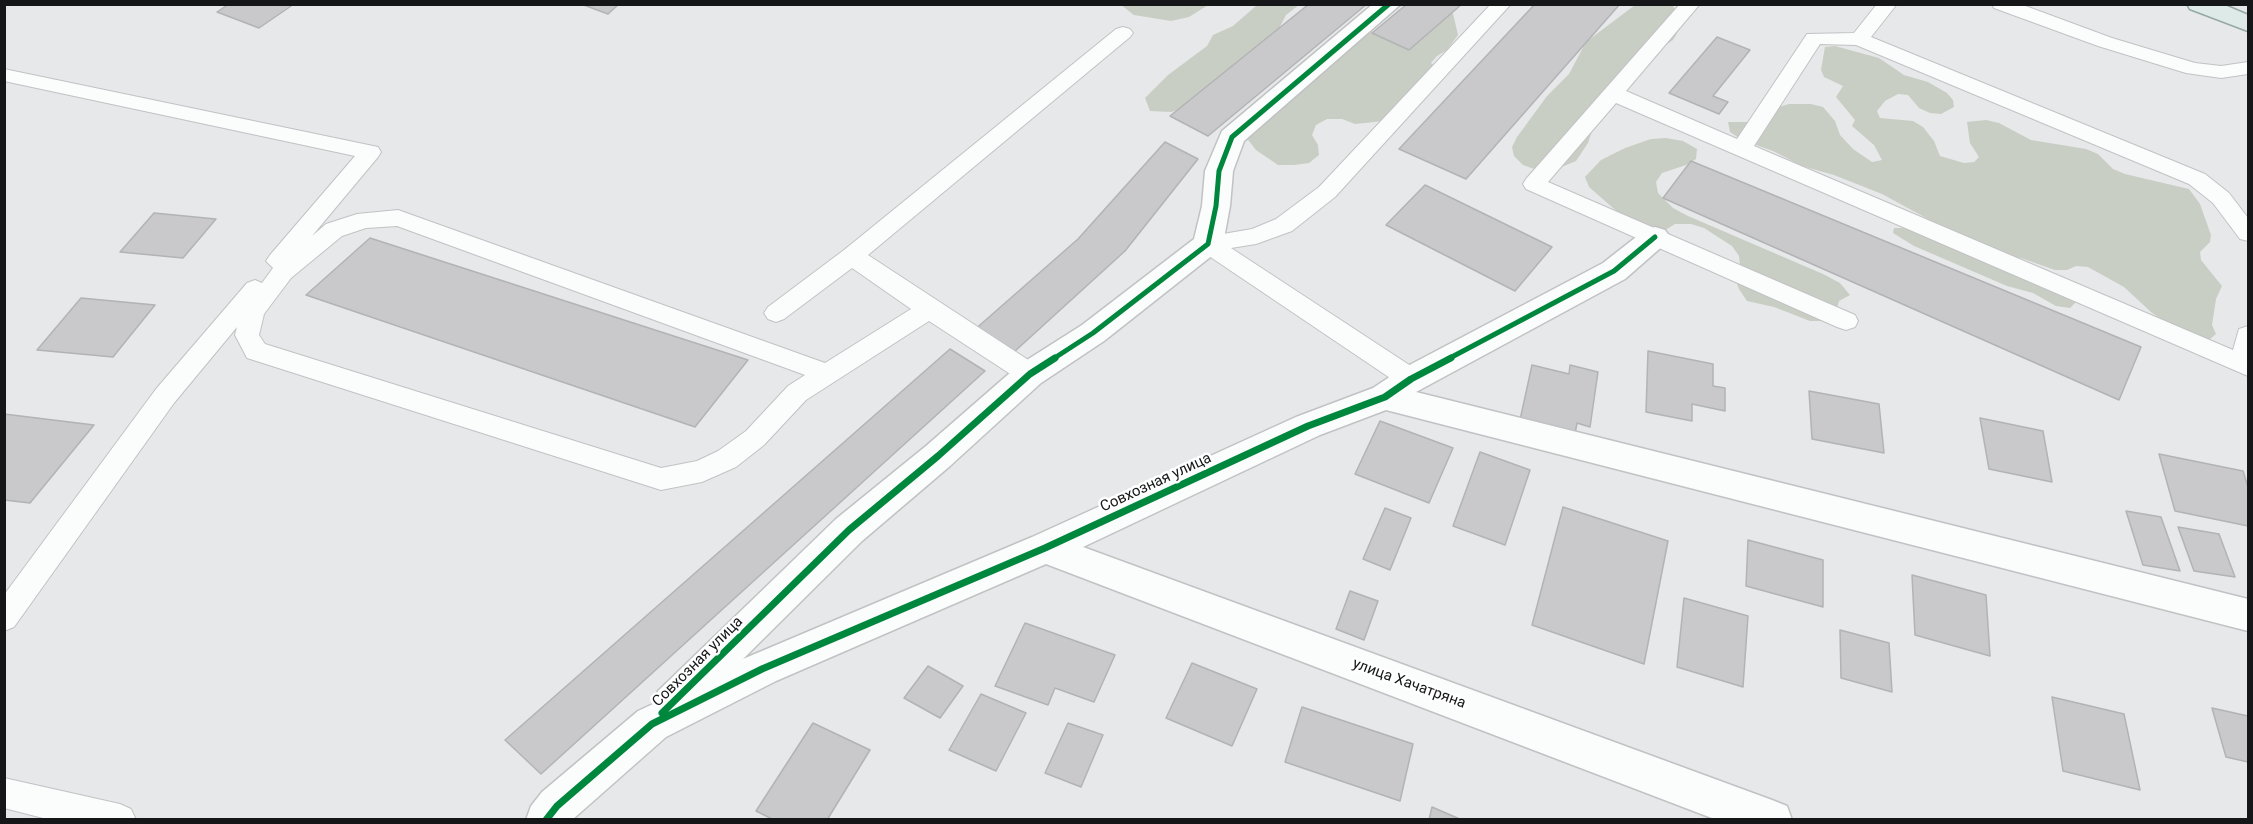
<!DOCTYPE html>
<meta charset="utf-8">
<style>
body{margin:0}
#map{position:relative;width:2253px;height:824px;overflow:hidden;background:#e6e8ea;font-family:Roboto,sans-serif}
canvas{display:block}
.frame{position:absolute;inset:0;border:6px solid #151617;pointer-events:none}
</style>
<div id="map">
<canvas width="2253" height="824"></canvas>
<div class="frame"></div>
</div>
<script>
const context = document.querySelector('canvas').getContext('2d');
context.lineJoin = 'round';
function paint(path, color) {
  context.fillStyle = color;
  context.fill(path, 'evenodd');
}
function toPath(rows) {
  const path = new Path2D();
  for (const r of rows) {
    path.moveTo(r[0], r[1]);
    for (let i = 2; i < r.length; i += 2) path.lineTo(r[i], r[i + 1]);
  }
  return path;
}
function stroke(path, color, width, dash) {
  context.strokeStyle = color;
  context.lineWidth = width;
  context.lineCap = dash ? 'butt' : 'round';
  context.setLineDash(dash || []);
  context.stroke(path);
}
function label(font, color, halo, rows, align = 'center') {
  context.font = font + ' Roboto,sans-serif';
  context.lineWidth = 5;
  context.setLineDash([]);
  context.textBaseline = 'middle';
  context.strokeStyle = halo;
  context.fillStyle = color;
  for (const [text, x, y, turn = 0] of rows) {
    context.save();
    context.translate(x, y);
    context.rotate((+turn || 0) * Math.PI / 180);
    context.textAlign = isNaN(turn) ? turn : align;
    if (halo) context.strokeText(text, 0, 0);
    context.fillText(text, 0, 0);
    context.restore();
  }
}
paint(toPath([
 [1121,5,1208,5,1189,17,1171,21,1134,15],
 [1257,5,1299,5,1286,15,1274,38,1246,54,1238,66,1190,106,1171,112,1150,111,1145,98,1168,75,1207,46,1213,35,1233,26],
 [1451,5,1458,35,1447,50,1437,56,1431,63,1439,71,1396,104,1384,121,1355,124,1342,119,1327,119,1316,125,1312,135,1318,145,1319,155,1309,163,1294,165,1278,165,1256,150,1249,141,1243,132,1353,41,1396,21],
 [1635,5,1672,5,1681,17,1682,25,1673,40,1657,51,1601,105,1588,143,1576,161,1552,171,1537,170,1523,165,1514,156,1512,147,1517,137,1547,96,1569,74,1586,42],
 [1835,46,1879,58,1904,75,1928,82,1947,93,1953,100,1954,107,1941,114,1930,113,1919,108,1908,95,1898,94,1885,101,1877,111,1880,118,1913,121,1923,127,1934,141,1940,156,1964,163,1974,162,1979,157,1970,143,1967,122,1986,120,1999,123,2031,140,2086,149,2098,154,2113,169,2125,174,2189,189,2200,204,2211,235,2210,242,2200,252,2201,260,2222,286,2216,299,2212,325,2216,334,2210,339,2198,340,2173,328,2151,312,2124,287,2088,267,2076,266,2067,270,2055,270,2018,257,2067,294,2076,302,2070,308,2056,306,2033,293,2007,286,1914,246,1893,233,1894,228,1904,228,1930,237,1939,228,1928,219,1882,194,1834,175,1802,166,1773,151,1742,140,1730,132,1728,122,1759,122,1772,109,1789,104,1811,104,1823,107,1835,121,1840,135,1853,149,1872,162,1882,160,1874,145,1852,126,1855,120,1836,97,1843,86,1824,77,1821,70,1825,47],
 [1666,138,1683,141,1697,149,1696,159,1686,165,1662,173,1656,182,1658,193,1673,208,1688,216,1823,274,1840,283,1850,295,1839,301,1836,312,1827,321,1810,321,1774,307,1747,301,1739,289,1734,276,1740,266,1739,256,1732,246,1704,228,1691,224,1675,224,1664,231,1647,231,1621,215,1589,187,1585,177,1601,160,1625,148,1651,139]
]), '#c9cec4');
const building = toPath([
 [229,4,294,4,259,28,217,12,229,4],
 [581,4,619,4,608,14,581,4],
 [1309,4,1367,4,1208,136,1170,116,1309,4],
 [1407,4,1462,4,1409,50,1372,33,1407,4],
 [1535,4,1620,4,1466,179,1399,149,1535,4],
 [1717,37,1750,50,1713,96,1728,102,1719,114,1669,93,1717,37],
 [1165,142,1198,159,1125,251,1014,352,972,332,1078,239,1165,142],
 [1691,161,2141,347,2119,400,1663,198,1691,161],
 [1425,185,1552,247,1515,291,1386,225,1425,185],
 [154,213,216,219,183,258,120,252,154,213],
 [370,238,748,360,695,427,306,295,370,238],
 [81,298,155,305,113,357,37,350,81,298],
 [950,349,985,371,541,774,505,740,950,349],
 [1648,351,1713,364,1713,386,1725,388,1725,411,1692,404,1692,421,1646,412,1648,351],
 [1532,365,1569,374,1570,365,1598,372,1590,427,1577,423,1575,434,1520,420,1532,365],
 [1809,391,1879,404,1884,453,1812,439,1809,391],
 [4,414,94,425,30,503,4,500,4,414],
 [1980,418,2043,431,2052,482,1989,469,1980,418],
 [1380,421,1453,448,1429,503,1355,474,1380,421],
 [1480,452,1530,470,1505,545,1453,526,1480,452],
 [2159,454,2243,471,2248,487,2248,526,2175,511,2159,454],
 [1563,507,1668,541,1644,664,1532,625,1563,507],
 [1385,508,1411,518,1390,570,1363,559,1385,508],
 [2126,511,2161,517,2180,571,2143,565,2126,511],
 [2178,527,2219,534,2235,577,2194,571,2178,527],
 [1748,540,1823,560,1823,607,1746,586,1748,540],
 [1912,575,1986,595,1990,656,1915,635,1912,575],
 [1350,591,1378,601,1364,640,1336,629,1350,591],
 [1684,598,1748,616,1743,687,1677,667,1684,598],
 [1025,623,1115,655,1094,702,1055,688,1048,705,995,686,1025,623],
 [1840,630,1889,643,1892,692,1841,678,1840,630],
 [1192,663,1257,689,1232,746,1166,718,1192,663],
 [928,666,963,686,940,718,904,698,928,666],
 [981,694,1026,713,996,771,949,750,981,694],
 [2052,697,2124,714,2140,790,2063,771,2052,697],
 [1302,707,1413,744,1400,801,1285,762,1302,707],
 [2212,708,2248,716,2248,762,2226,757,2212,708],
 [813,723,870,750,827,820,774,820,756,811,813,723],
 [1068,723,1103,735,1081,787,1045,773,1068,723],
 [1432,807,1462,820,1429,820,1432,807]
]);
paint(building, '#c9c9cb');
stroke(building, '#b2b3b5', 1.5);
const lane = toPath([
 [1491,4,1511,4,1335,197,1292,231,1256,244,1231,248,1420,372,1423,379,1420,386,1411,389,1402,386,1200,250,1197,244,1200,238,1252,229,1276,219,1319,187,1491,4],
 [1680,4,1700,4,1626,91,1737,139,1807,34,1854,33,1877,4,1897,4,1871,37,2205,174,2229,193,2248,218,2248,241,2240,239,2213,203,2189,184,1856,45,1820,44,1754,146,2233,350,2239,329,2248,326,2248,376,1616,103,1548,182,1855,315,1858,321,1855,327,1846,330,1837,327,1526,189,1523,184,1526,179,1680,4],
 [1992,4,2020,4,2112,38,2195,63,2221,66,2248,62,2248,74,2221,78,2186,73,2098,46,1994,8,1992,4],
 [1123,27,1130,29,1133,33,1130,37,868,255,1039,367,1042,374,1039,381,1030,384,1021,381,929,321,806,400,764,445,736,467,702,482,661,490,247,358,235,335,237,327,174,403,14,627,4,631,4,595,156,389,247,283,255,280,262,283,273,268,266,261,270,255,355,156,4,81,4,69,378,147,381,152,378,157,312,236,326,224,357,214,398,210,825,363,911,309,852,268,784,319,776,322,768,319,764,313,768,307,844,250,1116,29,1123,27],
 [397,226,805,375,788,386,746,431,718,451,697,461,661,468,265,344,259,335,264,314,291,278,342,236,366,228,397,226],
 [4,778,120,804,131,809,136,820,51,820,4,808,4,778]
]);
const street = toPath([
 [1373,4,1401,4,1244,141,1233,171,1230,206,1223,244,1218,251,1104,341,1041,383,950,466,862,541,743,659,1032,537,1296,417,1373,388,1400,370,1603,263,1645,230,1655,227,1665,230,1670,237,1665,244,1625,279,1416,392,2248,599,2248,631,1386,410,1320,435,1083,547,1772,800,1787,806,1792,820,1717,820,1046,564,776,681,666,737,572,820,526,820,531,806,542,792,638,711,653,704,658,691,836,519,926,446,1019,365,1082,325,1194,239,1202,206,1205,171,1222,131,1373,4]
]);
const primary = toPath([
 [2187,4,2222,4,2248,15,2248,31,2190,9,2187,4]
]);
stroke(lane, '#c1c2c4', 2);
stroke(street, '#c1c2c4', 3);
stroke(primary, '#95a8a4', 3);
paint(lane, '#fbfcfc');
paint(street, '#fbfcfc');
paint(primary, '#deeae7');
stroke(toPath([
 [1053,359,1093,333,1208,244,1216,206,1219,171,1232,137,1389,4],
 [1448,359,1614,271,1655,237]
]), '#00873e', 5);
stroke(toPath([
 [662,713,849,530,938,456,1030,374,1055,358],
 [546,820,557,806,652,724,762,669,1045,548,1308,426,1385,397,1411,379,1451,358]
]), '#00873e', 7);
label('15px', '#151617', '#fff', [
 ["Совхозная улица",1156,483,-25],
 ["Совхозная улица",698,662,-45],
 ["улица Хачатряна",1409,684,20]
]);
</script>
